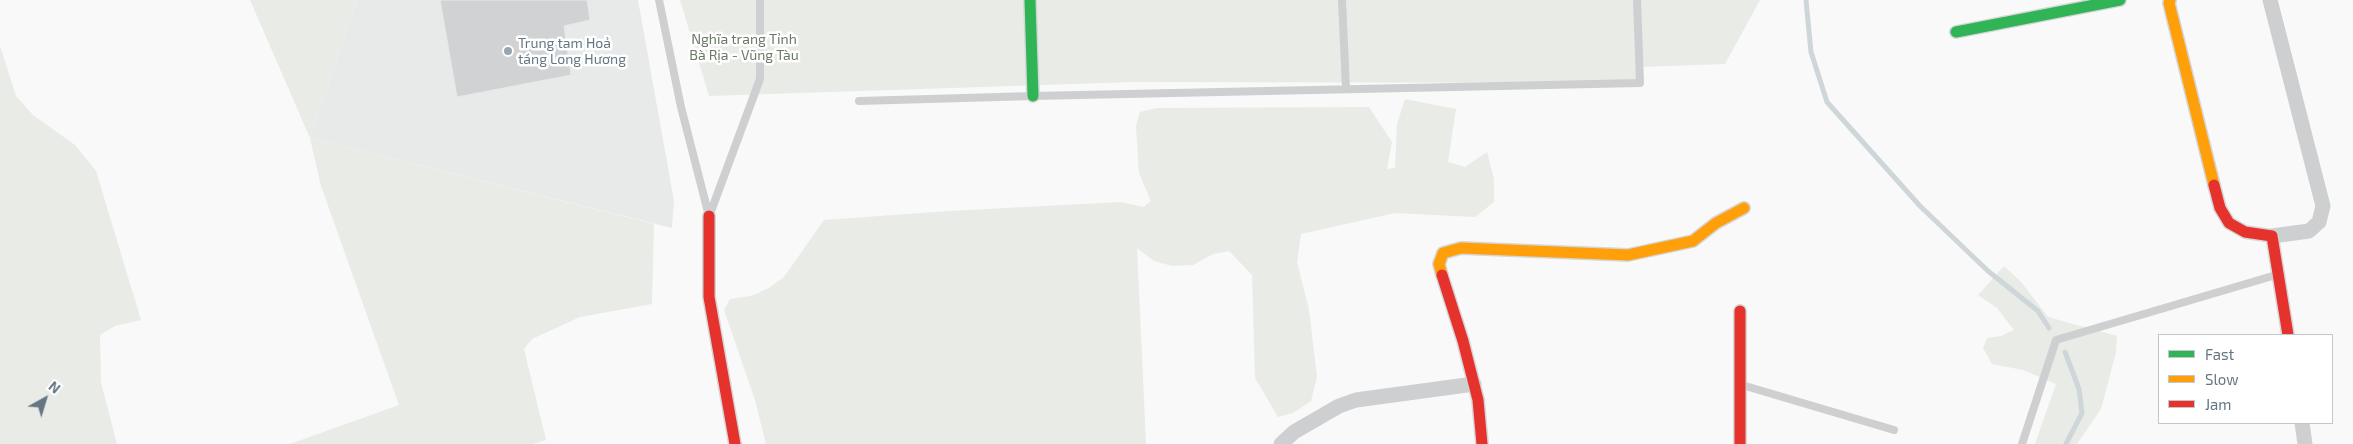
<!DOCTYPE html>
<meta charset="utf-8">
<style>
body{margin:0}
#map{position:relative;width:2353px;height:444px;overflow:hidden;background:#f9f9f9;font-family:"Exo 2",sans-serif}
canvas{display:block}
.legend{position:absolute;left:2158px;top:334px;width:175px;height:90px;box-sizing:border-box;background:#fff;border:1px solid #c1c8cd;margin:0;padding:6px 9px;list-style:none;font-size:15px;color:#657683}
.legend li{display:flex;align-items:center;gap:10px;height:25px}
.legend b{width:25px;border:1px solid #c1c8cd}
.north{position:absolute;left:20px;top:374px;width:50px;height:50px;-webkit-text-stroke:4px #fff;paint-order:stroke;rotate:39deg;font-size:14px;font-weight:700;line-height:20px;text-align:center;color:#657683}
.north::after{content:'';display:block;margin:auto;width:18px;height:22px;background:#657683;clip-path:polygon(50% 0,100% 100%,50% 72%,0 100%)}
</style>
<div id="map">
<canvas width="2353" height="444"></canvas>
<ul class="legend">
<li><b style="height:6px;background:#30b455"></b>Fast</li>
<li><b style="height:6px;background:#ff9f0a"></b>Slow</li>
<li><b style="height:6px;background:#e5322d"></b>Jam</li>
</ul>
<div class="north">N</div>
</div>
<script>
const context = document.querySelector('canvas').getContext('2d');
context.lineJoin = 'round';
function paint(path, color) {
  context.fillStyle = color;
  context.fill(path, 'evenodd');
}
function toPath(rows) {
  const path = new Path2D();
  for (const r of rows) {
    path.moveTo(r[0], r[1]);
    for (let i = 2; i < r.length; i += 2) path.lineTo(r[i], r[i + 1]);
  }
  return path;
}
function stroke(path, color, width, dash) {
  context.strokeStyle = color;
  context.lineWidth = width;
  context.lineCap = dash ? 'butt' : 'round';
  context.setLineDash(dash || []);
  context.stroke(path);
}
function label(font, color, halo, rows, align = 'center') {
  context.font = font + ' "Exo 2",sans-serif';
  context.lineWidth = 5;
  context.setLineDash([]);
  context.textBaseline = 'middle';
  context.strokeStyle = halo;
  context.fillStyle = color;
  for (const [text, x, y, turn = 0] of rows) {
    context.save();
    context.translate(x, y);
    context.rotate((+turn || 0) * Math.PI / 180);
    context.textAlign = isNaN(turn) ? turn : align;
    if (halo) context.strokeText(text, 0, 0);
    context.fillText(text, 0, 0);
    context.restore();
  }
}
paint(toPath([
 [357,0,638,0,674,201,672,228,310,138]
]), '#e8e9e9');
paint(toPath([
 [250,0,357,0,310,138,654,224,652,304,580,317,532,339,524,349,546,440,532,444,290,444,399,405,321,186,310,138],
 [680,0,1760,0,1725,64,1639,67,1640,83,1132,82,709,96],
 [0,46,16,96,33,115,75,145,96,171,141,320,115,326,100,335,101,383,117,444,0,444],
 [1405,99,1456,109,1448,162,1465,167,1487,152,1494,179,1494,202,1475,217,1395,213,1301,234,1297,262,1309,310,1317,377,1311,401,1293,413,1278,417,1255,378,1252,275,1229,251,1213,254,1193,265,1172,266,1154,261,1137,248,1146,444,766,444,755,400,724,310,730,299,751,296,769,288,784,277,824,220,949,211,1121,202,1143,207,1151,201,1139,173,1136,126,1140,112,1157,108,1369,107,1392,142,1387,169,1395,168,1397,124],
 [2004,266,2022,283,2048,317,2117,336,2116,352,2101,409,2077,444,2035,444,2056,384,2023,370,1992,364,1983,348,1987,338,2001,336,2014,330,1997,308,1978,295]
]), '#e8ebe6');
stroke(toPath([
 [1806,0,1811,52,1827,102,1920,206,1988,271,2038,311,2049,328],
 [2065,352,2079,389,2082,413,2066,444]
]), '#ced6d9', 5);
const building = toPath([
 [440,0,587,0,590,20,564,26,571,75,457,97,440,0]
]);
paint(building, '#d0d2d3');
stroke(building, '#e8e8e8', 1);
const fast = toPath([
 [1030,0,1033,96],
 [1956,32,2120,0]
]);
const slow = toPath([
 [2170,0,2169,3,2214,185],
 [1442,275,1439,264,1443,253,1461,248,1628,255,1693,241,1716,223,1744,208]
]);
const jam = toPath([
 [2214,185,2220,208,2229,223,2245,232,2272,236,2288,335],
 [709,216,709,297,735,444],
 [1442,275,1463,341,1478,400,1482,444],
 [1740,311,1740,444]
]);
stroke(fast, '#d5d6d7', 14);
stroke(slow, '#d5d6d7', 14);
stroke(jam, '#d5d6d7', 14);
stroke(toPath([
 [659,0,681,107,709,216],
 [1342,0,1346,89],
 [859,101,1033,96,1640,83,1637,0],
 [710,214,760,79,760,0],
 [1742,385,1894,430],
 [2022,444,2056,340,2276,275]
]), '#cecfd0', 8);
stroke(toPath([
 [2270,0,2323,206,2319,222,2309,231,2272,236],
 [2302,423,2305,444],
 [1281,444,1294,432,1339,406,1356,400,1474,384]
]), '#cecfd0', 15);
stroke(fast, '#30b455', 11);
stroke(slow, '#ff9f0a', 11);
stroke(jam, '#e5322d', 11);
for (const [x, y, r, color] of [
 [508,51,5,"#99a4ac"]
]) {
  const dot = new Path2D();
  dot.arc(x, y, r, 0, 2 * Math.PI);
  context.fillStyle = color;
  context.fill(dot);
  stroke(dot, '#fff', 2);
}
label('14px', '#687a64', '#fff', [
 ["Nghĩa trang Tỉnh",744,39],
 ["Bà Rịa - Vũng Tàu",744,55]
]);
label('14px', '#657683', '#fff', [
 ["Trung tam Hoả",518,43],
 ["táng Long Hương",518,59]
], 'left');
</script>
